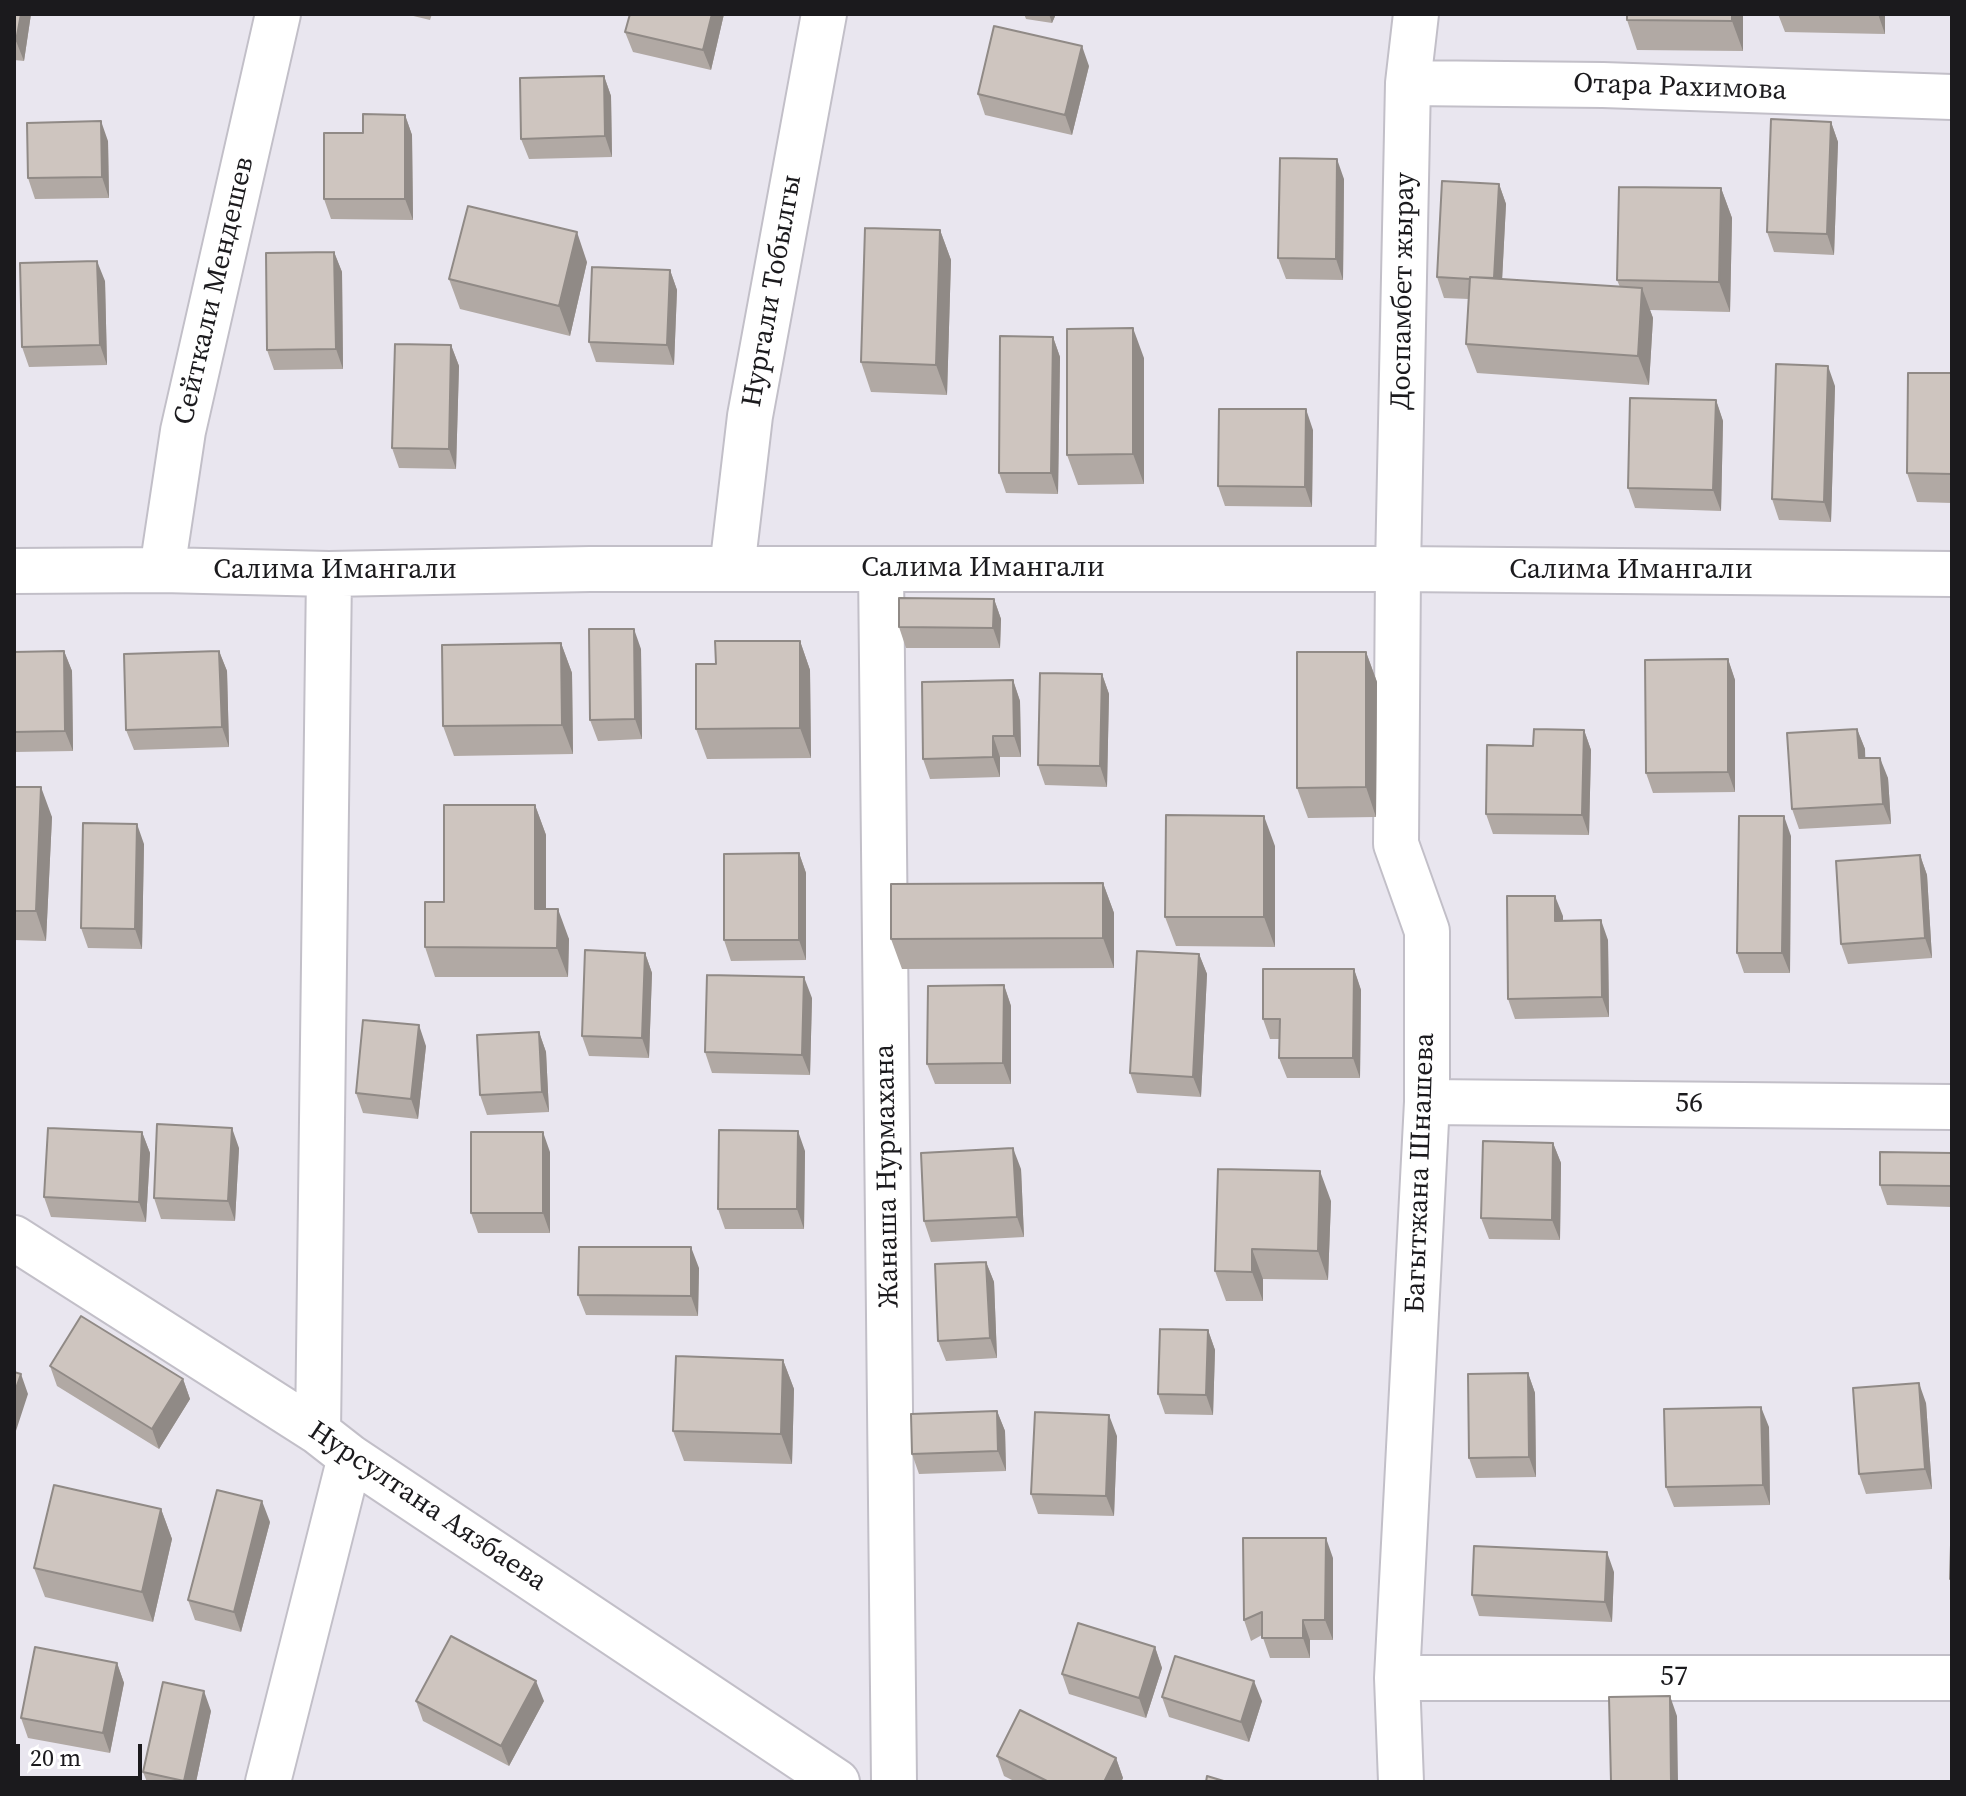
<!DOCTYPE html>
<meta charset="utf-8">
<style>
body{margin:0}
#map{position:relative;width:1966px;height:1796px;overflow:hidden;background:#e9e6ef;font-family:"Source Serif 4",serif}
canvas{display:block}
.frame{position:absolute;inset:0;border:16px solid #1b1a1d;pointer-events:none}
.scale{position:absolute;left:16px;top:1744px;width:126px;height:36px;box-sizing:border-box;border:4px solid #1b1a1d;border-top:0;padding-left:10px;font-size:24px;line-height:28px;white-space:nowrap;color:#1b1a1d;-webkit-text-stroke:6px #fff;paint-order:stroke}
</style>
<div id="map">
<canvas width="1966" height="1796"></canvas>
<div class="frame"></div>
<div class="scale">20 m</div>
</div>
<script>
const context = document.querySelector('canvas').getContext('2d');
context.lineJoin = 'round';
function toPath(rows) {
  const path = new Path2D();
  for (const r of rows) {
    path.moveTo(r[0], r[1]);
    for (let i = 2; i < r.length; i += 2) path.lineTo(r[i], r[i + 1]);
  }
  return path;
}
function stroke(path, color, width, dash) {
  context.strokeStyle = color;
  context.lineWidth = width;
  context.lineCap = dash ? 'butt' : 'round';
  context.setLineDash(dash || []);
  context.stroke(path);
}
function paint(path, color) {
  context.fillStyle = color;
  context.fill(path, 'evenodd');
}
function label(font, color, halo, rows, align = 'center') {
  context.font = font + ' "Source Serif 4",serif';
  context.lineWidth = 7;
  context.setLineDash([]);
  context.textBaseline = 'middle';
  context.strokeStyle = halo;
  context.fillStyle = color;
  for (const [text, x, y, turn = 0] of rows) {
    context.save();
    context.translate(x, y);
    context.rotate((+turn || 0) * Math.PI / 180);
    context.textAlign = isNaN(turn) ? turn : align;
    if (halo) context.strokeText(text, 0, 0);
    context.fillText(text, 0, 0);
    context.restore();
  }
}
const street = toPath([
 [1408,83,1603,85,1952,97],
 [732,569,750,416,824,14],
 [881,569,894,1782],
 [162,570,183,431,278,14],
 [14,571,162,570,329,574,590,569,1398,569,1952,574],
 [1427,1102,1952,1107],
 [14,1238,318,1432,350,1457,837,1782],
 [318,1432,329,574],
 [1397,1678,1952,1678],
 [268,1782,350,1457],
 [1401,1782,1397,1678,1427,1102,1427,931,1396,844,1398,569,1408,83,1416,14]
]);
stroke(street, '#c2bfc8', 48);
stroke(street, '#fff', 44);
paint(toPath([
 [14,14,31,14,24,61,14,60],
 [405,14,432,14,430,20],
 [630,14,724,14,711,70,633,52,625,32],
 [1024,14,1056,14,1052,23,1026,19],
 [1743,14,1743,51,1637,50,1627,20],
 [1778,14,1885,14,1885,34,1785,32],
 [1089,66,1072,135,985,115,978,94],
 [604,76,611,96,612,157,529,159,521,139],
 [405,115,412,135,413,220,331,219,324,199,363,133],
 [1831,122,1838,142,1834,255,1774,252,1767,232],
 [108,141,109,198,35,199,28,178],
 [1344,179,1343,280,1286,279,1278,258],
 [1499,184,1506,204,1502,279,1620,287,1617,280,1721,188,1732,218,1730,312,1650,310,1653,318,1649,385,1477,373,1466,344,1469,299,1444,298,1437,277],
 [940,230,951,260,947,395,871,392,861,362],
 [334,252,342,272,343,369,274,370,267,350],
 [587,262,570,336,460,309,449,279],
 [670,270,677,290,674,365,596,362,589,342],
 [105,281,107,365,29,367,22,347],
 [1053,337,1060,357,1058,494,1006,493,999,473],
 [451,345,459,366,456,469,399,468,392,448],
 [1144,358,1144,484,1078,485,1067,455],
 [1952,373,1952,503,1917,502,1907,473],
 [1835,386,1831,522,1779,520,1772,499],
 [1716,400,1723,421,1721,511,1635,508,1628,488],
 [1313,430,1312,507,1225,506,1218,486],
 [994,599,1001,619,1000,648,906,648,899,627],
 [800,641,810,670,811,758,707,759,696,729,716,664],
 [561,643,572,673,573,754,454,756,443,726],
 [641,649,642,739,598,741,590,720],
 [64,651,72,671,73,751,14,752,14,652],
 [219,651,227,671,229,747,134,750,126,730],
 [1366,652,1377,682,1376,817,1308,818,1297,788],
 [1728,659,1735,680,1735,792,1653,793,1646,773],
 [1102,674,1109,694,1107,787,1045,785,1038,765],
 [1013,680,1020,701,1021,757,1000,757,1000,777,930,779,923,759],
 [1857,729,1865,749,1865,758,1888,778,1891,824,1799,829,1792,809],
 [1584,730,1591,750,1589,835,1493,834,1486,814,1533,746],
 [14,787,52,817,46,941,14,940],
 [535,805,546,835,546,909,569,939,568,977,435,977,425,947,444,902],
 [1791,836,1790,973,1744,973,1737,953],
 [144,844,142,949,88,948,81,928],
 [1275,846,1275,947,1176,946,1165,917],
 [799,853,806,873,806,960,731,961,724,940],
 [1920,855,1927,875,1932,958,1848,964,1841,944],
 [1103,883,1114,913,1114,968,902,969,891,939],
 [1563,916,1563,921,1608,940,1609,1017,1515,1019,1508,999],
 [645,953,652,973,649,1058,589,1056,582,1036],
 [1199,954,1207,974,1201,1097,1137,1093,1130,1073],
 [1354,969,1361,990,1360,1078,1287,1078,1279,1058,1279,1039,1270,1039,1263,1019],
 [1004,985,1011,1006,1011,1084,935,1084,927,1064],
 [812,998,810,1075,712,1073,705,1052],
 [539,1032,546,1052,549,1112,487,1115,480,1095],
 [426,1046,418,1119,363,1113,356,1093],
 [142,1132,150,1153,146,1222,51,1217,44,1197],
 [1553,1143,1561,1163,1560,1240,1489,1239,1481,1218],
 [239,1148,235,1221,161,1219,154,1198],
 [805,1151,804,1229,725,1229,718,1209],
 [550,1152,550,1233,478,1233,471,1213],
 [1952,1153,1952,1207,1887,1205,1880,1185],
 [1021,1169,1024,1237,931,1242,924,1221],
 [1331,1201,1328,1280,1263,1279,1263,1301,1226,1301,1215,1271],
 [986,1262,994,1282,997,1358,946,1361,938,1341],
 [699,1268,698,1316,586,1315,578,1295],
 [1208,1330,1215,1350,1213,1415,1165,1414,1158,1394],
 [783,1360,794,1389,792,1464,684,1461,673,1431],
 [50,1366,183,1379,190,1399,159,1449,57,1386],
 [1528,1373,1535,1393,1536,1477,1476,1478,1469,1458],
 [1926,1403,1932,1489,1866,1494,1859,1474],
 [997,1411,1005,1431,1006,1471,919,1474,912,1454],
 [1769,1427,1770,1505,1674,1507,1666,1487],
 [1117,1436,1114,1516,1038,1514,1031,1494],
 [161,1509,172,1539,153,1622,45,1597,34,1568],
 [270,1522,241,1632,195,1620,188,1600],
 [1333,1558,1333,1640,1310,1640,1310,1658,1270,1658,1262,1635,1251,1641,1244,1620],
 [1614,1572,1612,1622,1479,1616,1472,1595],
 [1155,1647,1162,1668,1146,1718,1069,1694,1062,1674],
 [117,1663,124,1683,110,1753,28,1738,21,1718],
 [1162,1697,1262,1701,1249,1742,1169,1717],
 [416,1701,544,1701,509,1766,423,1721],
 [211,1711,196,1782,147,1782,143,1772],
 [997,1756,1116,1758,1123,1778,1121,1782,1016,1782,1004,1776]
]), '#b1a9a4');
paint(toPath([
 [21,14,31,14,24,61,16,41],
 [712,14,724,14,711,70,703,50],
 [1049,14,1056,14,1052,23],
 [1732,14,1743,14,1743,51,1732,21],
 [1878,14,1885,14,1885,34],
 [1082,46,1089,66,1072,135,1065,115],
 [604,76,611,96,612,157,605,136],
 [405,115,412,135,413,220,405,199],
 [101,121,108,141,109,198,102,177],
 [1831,122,1838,142,1834,255,1827,234],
 [1337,159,1344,179,1343,280,1336,259],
 [1499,184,1506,204,1501,301,1494,281],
 [1721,188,1732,218,1730,312,1719,282],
 [940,230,951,260,947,395,936,365],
 [577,232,587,262,570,336,559,306],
 [334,252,342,272,343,369,336,349],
 [97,261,105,281,107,365,100,345],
 [670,270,677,290,674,365,667,345],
 [1642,288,1653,318,1649,385,1638,356],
 [1133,328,1144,358,1144,484,1133,454],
 [1053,337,1060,357,1058,494,1051,473],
 [451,345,459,366,456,469,449,449],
 [1828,366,1835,386,1831,522,1824,502],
 [1716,400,1723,421,1721,511,1713,490],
 [1306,409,1313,430,1312,507,1305,487],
 [994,599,1001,619,1000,648,993,628],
 [634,629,641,649,642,739,635,719],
 [800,641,810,670,811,758,800,728],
 [561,643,572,673,573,754,562,725],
 [64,651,72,671,73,751,65,731],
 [219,651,227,671,229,747,222,727],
 [1366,652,1377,682,1376,817,1366,787],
 [1728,659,1735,680,1735,792,1728,772],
 [1102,674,1109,694,1107,787,1100,766],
 [1013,680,1020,701,1021,757,1014,736],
 [1857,729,1865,749,1866,779,1859,758],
 [1584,730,1591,750,1589,835,1582,815],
 [993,736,1000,757,1000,777,993,757],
 [1880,758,1888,778,1891,824,1883,804],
 [41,787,52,817,46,941,36,911],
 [535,805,546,835,546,938,535,909],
 [1264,816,1275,846,1275,947,1264,917],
 [1784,816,1791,836,1790,973,1782,953],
 [137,824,144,844,142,949,135,929],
 [799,853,806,873,806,960,799,940],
 [1920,855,1927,875,1932,958,1925,938],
 [1103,883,1114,913,1114,968,1103,938],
 [1555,896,1563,916,1563,941,1555,921],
 [558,909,569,939,568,977,557,948],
 [1601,920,1608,940,1609,1017,1602,997],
 [645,953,652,973,649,1058,642,1038],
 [1199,954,1207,974,1201,1097,1193,1077],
 [1354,969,1361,990,1360,1078,1353,1058],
 [804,977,812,998,810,1075,802,1055],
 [1004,985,1011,1006,1011,1084,1003,1063],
 [419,1025,426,1046,418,1119,411,1099],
 [539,1032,546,1052,549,1112,542,1092],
 [232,1128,239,1148,235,1221,228,1201],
 [798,1131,805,1151,804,1229,797,1209],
 [142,1132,150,1153,146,1222,139,1202],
 [543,1132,550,1152,550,1233,543,1213],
 [1553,1143,1561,1163,1560,1240,1552,1220],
 [1013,1148,1021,1169,1024,1237,1017,1217],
 [1320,1171,1331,1201,1328,1280,1318,1251],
 [691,1247,699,1268,698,1316,691,1296],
 [1252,1249,1263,1279,1263,1301,1252,1272],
 [986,1262,994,1282,997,1358,990,1338],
 [1208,1330,1215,1350,1213,1415,1206,1395],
 [783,1360,794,1389,792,1464,781,1434],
 [1528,1373,1535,1393,1536,1477,1529,1457],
 [21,1374,28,1394,14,1437,14,1394],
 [183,1379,190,1399,159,1449,152,1429],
 [1919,1383,1926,1403,1932,1489,1925,1469],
 [1761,1407,1769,1427,1770,1505,1763,1485],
 [997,1411,1005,1431,1006,1471,998,1451],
 [1109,1415,1117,1436,1114,1516,1106,1496],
 [262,1501,270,1522,241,1632,234,1612],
 [161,1509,172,1539,153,1622,142,1592],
 [1326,1538,1333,1558,1333,1640,1325,1620],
 [1607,1552,1614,1572,1612,1622,1605,1602],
 [1303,1620,1310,1640,1310,1658,1303,1638],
 [1155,1647,1162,1668,1146,1718,1139,1698],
 [117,1663,124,1683,110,1753,103,1733],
 [536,1681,544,1701,509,1766,501,1746],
 [1254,1681,1262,1701,1249,1742,1241,1722],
 [204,1691,211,1711,196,1782,184,1782],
 [1670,1696,1677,1716,1678,1782,1671,1782],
 [1116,1758,1123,1778,1121,1782,1104,1782]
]), '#908a86');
const building = toPath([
 [14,14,21,14,16,41,14,41,14,14],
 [630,14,712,14,703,50,625,32,630,14],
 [1627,14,1732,14,1732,21,1627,20,1627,14],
 [994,26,1082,46,1065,115,978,94,994,26],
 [604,76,605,136,521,139,520,78,604,76],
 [363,114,405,115,405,199,324,199,324,133,363,133,363,114],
 [1771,119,1831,122,1827,234,1767,232,1771,119],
 [101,121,102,177,28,178,27,123,101,121],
 [1280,158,1337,159,1336,259,1278,258,1280,158],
 [1442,181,1499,184,1494,278,1470,277,1470,279,1437,277,1442,181],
 [1619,187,1721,188,1719,282,1617,280,1619,187],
 [468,206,577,232,559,306,449,279,468,206],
 [865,228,940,230,936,365,861,362,865,228],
 [334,252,336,349,267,350,266,253,334,252],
 [97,261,100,345,22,347,20,263,97,261],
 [592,267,670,270,667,345,589,342,592,267],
 [1470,277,1642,288,1638,356,1466,344,1470,277],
 [1133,328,1133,454,1067,455,1067,329,1133,328],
 [1000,336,1053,337,1051,473,999,473,1000,336],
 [395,344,451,345,449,449,392,448,395,344],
 [1776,364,1828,366,1824,502,1772,499,1776,364],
 [1908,373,1952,373,1952,474,1907,473,1908,373],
 [1630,398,1716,400,1713,490,1628,488,1630,398],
 [1219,409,1306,409,1305,487,1218,486,1219,409],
 [899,598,994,599,993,628,899,627,899,598],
 [589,629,634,629,635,719,590,720,589,629],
 [715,641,800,641,800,728,696,729,696,664,716,664,715,641],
 [561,643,562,725,443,726,442,645,561,643],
 [64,651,65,731,14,732,14,652,64,651],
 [219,651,222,727,126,730,124,654,219,651],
 [1297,652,1366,652,1366,787,1297,788,1297,652],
 [1728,659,1728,772,1646,773,1645,660,1728,659],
 [1040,673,1102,674,1100,766,1038,765,1040,673],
 [1013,680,1014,736,993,736,993,757,923,759,922,682,1013,680],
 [1534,729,1584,730,1582,815,1486,814,1487,745,1533,746,1534,729],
 [1857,729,1859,758,1880,758,1883,804,1792,809,1787,733,1857,729],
 [14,787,41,787,36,911,14,911,14,787],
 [444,805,535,805,535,909,558,909,557,948,425,947,425,902,444,902,444,805],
 [1166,815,1264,816,1264,917,1165,917,1166,815],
 [1739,816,1784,816,1782,953,1737,953,1739,816],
 [83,823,137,824,135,929,81,928,83,823],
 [799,853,799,940,724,940,724,854,799,853],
 [1920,855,1925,938,1841,944,1836,861,1920,855],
 [1103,883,1103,938,891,939,891,884,1103,883],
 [1507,896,1555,896,1555,921,1601,920,1602,997,1508,999,1507,896],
 [585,950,645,953,642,1038,582,1036,585,950],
 [1137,951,1199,954,1193,1077,1130,1073,1137,951],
 [1263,969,1354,969,1353,1058,1279,1058,1280,1019,1263,1019,1263,969],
 [707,975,804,977,802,1055,705,1052,707,975],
 [1004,985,1003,1063,927,1064,928,986,1004,985],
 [363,1020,419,1025,411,1099,356,1093,363,1020],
 [539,1032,542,1092,480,1095,477,1035,539,1032],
 [157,1124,232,1128,228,1201,154,1198,157,1124],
 [48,1128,142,1132,139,1202,44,1197,48,1128],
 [719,1130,798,1131,797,1209,718,1209,719,1130],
 [471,1132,543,1132,543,1213,471,1213,471,1132],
 [1483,1141,1553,1143,1552,1220,1481,1218,1483,1141],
 [1013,1148,1017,1217,924,1221,921,1153,1013,1148],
 [1880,1152,1952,1153,1952,1186,1880,1185,1880,1152],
 [1218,1169,1320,1171,1318,1251,1252,1249,1252,1272,1215,1271,1218,1169],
 [579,1247,691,1247,691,1296,578,1295,579,1247],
 [986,1262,990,1338,938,1341,935,1264,986,1262],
 [81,1316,183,1379,152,1429,50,1366,81,1316],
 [1160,1329,1208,1330,1206,1395,1158,1394,1160,1329],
 [676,1356,783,1360,781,1434,673,1431,676,1356],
 [14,1372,21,1374,14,1394,14,1372],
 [1528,1373,1529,1457,1469,1458,1468,1374,1528,1373],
 [1919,1383,1925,1469,1859,1474,1853,1388,1919,1383],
 [1761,1407,1763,1485,1666,1487,1664,1409,1761,1407],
 [997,1411,998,1451,912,1454,911,1414,997,1411],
 [1035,1412,1109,1415,1106,1496,1031,1494,1035,1412],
 [54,1485,161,1509,142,1592,34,1568,54,1485],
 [217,1490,262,1501,234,1612,188,1600,217,1490],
 [1952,1510,1952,1579,1950,1579,1952,1510],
 [1243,1538,1326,1538,1325,1620,1303,1620,1303,1638,1262,1638,1262,1612,1244,1620,1243,1538],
 [1474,1546,1607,1552,1605,1602,1472,1595,1474,1546],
 [1078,1623,1155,1647,1139,1698,1062,1674,1078,1623],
 [451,1636,536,1681,501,1746,416,1701,451,1636],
 [35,1647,117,1663,103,1733,21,1718,35,1647],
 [1175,1656,1254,1681,1241,1722,1162,1697,1175,1656],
 [163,1682,204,1691,184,1781,143,1772,163,1682],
 [1670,1696,1671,1782,1611,1782,1609,1697,1670,1696],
 [1020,1710,1116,1758,1104,1782,1049,1782,997,1756,1020,1710],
 [1207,1776,1227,1782,1206,1782,1207,1776]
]);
paint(building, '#cec5bf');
stroke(building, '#908a86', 2);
label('28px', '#1b1a1d', '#fff', [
 ["Отара Рахимова",1680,88,2],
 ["Сейткали Мендешев",215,291,-77],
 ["Нургали Тобылгы",773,291,-80],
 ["Доспамбет жырау",1404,291,-89],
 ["Салима Имангали",983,569],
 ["Салима Имангали",335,571],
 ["Салима Имангали",1631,571],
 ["56",1689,1104,1],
 ["Багытжана Шнашева",1421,1173,-88],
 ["Жанаша Нурмахана",888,1176,-91],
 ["Нурсултана Аязбаева",427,1507,34],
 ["57",1674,1678]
]);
</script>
